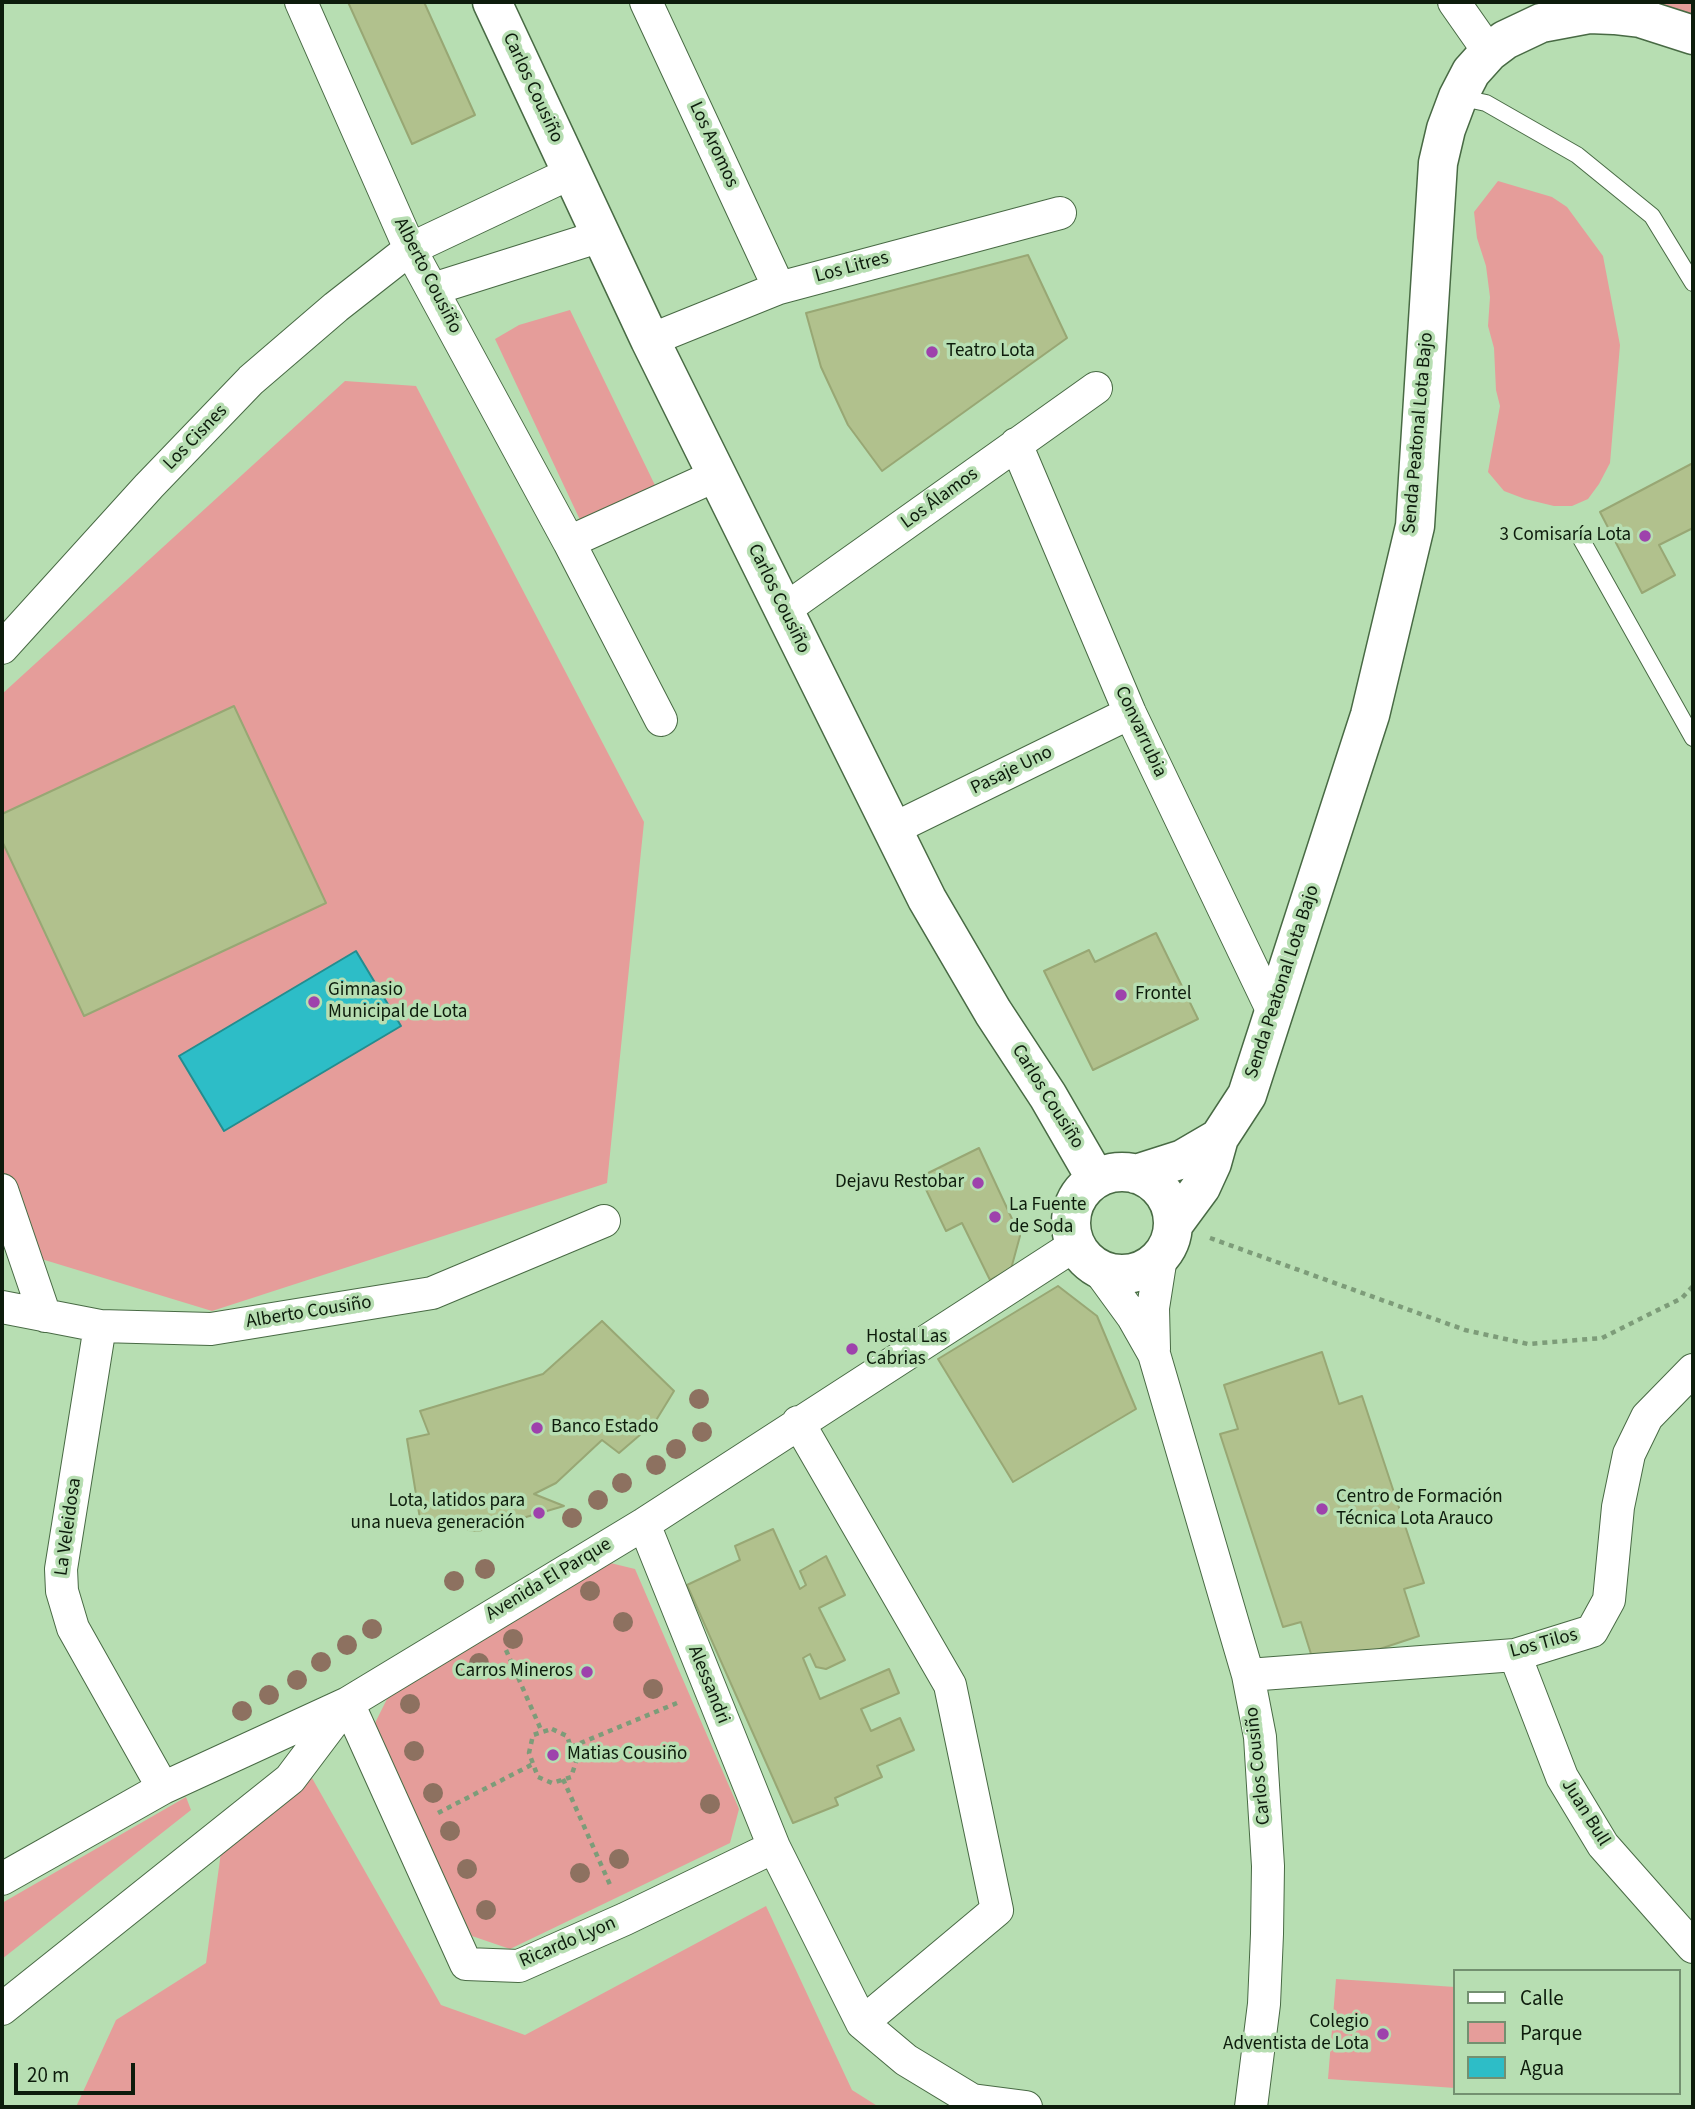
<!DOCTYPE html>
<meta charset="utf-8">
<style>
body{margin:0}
#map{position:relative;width:1695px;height:2109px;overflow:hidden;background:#b7deb2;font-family:"Source Sans 3",sans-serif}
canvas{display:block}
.frame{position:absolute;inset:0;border:4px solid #0d1c0c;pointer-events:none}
.legend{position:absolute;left:1453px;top:1969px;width:228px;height:126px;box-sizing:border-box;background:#b7deb2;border:2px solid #739070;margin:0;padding:9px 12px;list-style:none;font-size:21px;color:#0d1c0c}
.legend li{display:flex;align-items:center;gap:14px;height:35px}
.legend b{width:35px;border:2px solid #739070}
.scale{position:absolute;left:14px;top:2063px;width:121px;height:32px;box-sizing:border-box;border:4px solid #0d1c0c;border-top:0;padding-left:9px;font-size:21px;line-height:24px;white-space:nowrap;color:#0d1c0c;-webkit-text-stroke:5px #b7deb2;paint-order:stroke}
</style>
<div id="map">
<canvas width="1695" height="2109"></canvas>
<div class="frame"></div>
<ul class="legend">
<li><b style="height:9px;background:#fff"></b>Calle</li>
<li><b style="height:19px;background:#e59d9a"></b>Parque</li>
<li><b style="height:19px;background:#2dbdc7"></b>Agua</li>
</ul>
<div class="scale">20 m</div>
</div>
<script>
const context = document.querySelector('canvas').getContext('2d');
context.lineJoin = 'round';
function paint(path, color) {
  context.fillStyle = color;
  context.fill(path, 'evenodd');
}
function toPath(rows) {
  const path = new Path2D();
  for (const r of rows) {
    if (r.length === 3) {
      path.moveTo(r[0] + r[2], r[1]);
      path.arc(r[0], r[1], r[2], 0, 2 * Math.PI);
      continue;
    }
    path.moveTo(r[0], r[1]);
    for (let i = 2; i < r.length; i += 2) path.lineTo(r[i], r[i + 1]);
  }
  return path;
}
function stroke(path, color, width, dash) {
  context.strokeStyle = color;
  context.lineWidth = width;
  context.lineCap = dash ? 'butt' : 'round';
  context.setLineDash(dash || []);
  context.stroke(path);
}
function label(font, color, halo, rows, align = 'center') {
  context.font = font + ' "Source Sans 3",sans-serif';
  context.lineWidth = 7;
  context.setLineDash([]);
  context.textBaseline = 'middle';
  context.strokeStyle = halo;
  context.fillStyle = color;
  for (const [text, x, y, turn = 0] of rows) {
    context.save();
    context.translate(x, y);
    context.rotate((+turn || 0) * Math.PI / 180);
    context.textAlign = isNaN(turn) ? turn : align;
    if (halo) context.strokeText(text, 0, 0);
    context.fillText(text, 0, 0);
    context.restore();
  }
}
paint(toPath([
 [1651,2,1693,2,1693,16],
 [1498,181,1552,197,1567,207,1603,256,1620,345,1610,463,1599,484,1588,499,1572,506,1554,506,1525,499,1504,491,1488,472,1500,406,1496,390,1494,348,1488,326,1490,297,1486,266,1477,238,1474,212],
 [570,310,667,510,589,539,495,339,519,325],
 [345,381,416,386,644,822,607,1183,212,1311,2,1247,2,694],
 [598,1560,635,1569,739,1809,730,1843,510,1949,472,1936,373,1727,388,1697],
 [308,1771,441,2005,525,2035,766,1906,852,2090,879,2107,76,2107,116,2020,206,1963,221,1852],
 [186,1797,191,1810,2,1959,2,1903],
 [1336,1979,1455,1987,1455,2088,1328,2079]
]), '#e59d9a');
const water = toPath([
 [356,951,401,1026,224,1131,179,1056,356,951]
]);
paint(water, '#2dbdc7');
stroke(water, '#238d8f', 2);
const building = toPath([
 [348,2,424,2,475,115,412,144,348,2],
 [1028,255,1067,338,882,471,848,425,821,367,806,313,1028,255],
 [1693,463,1693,528,1659,545,1675,575,1642,593,1600,512,1693,463],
 [234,706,326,903,84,1016,2,841,2,814,234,706],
 [1156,933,1198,1019,1093,1070,1044,971,1089,950,1095,962,1156,933],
 [979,1148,1020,1236,1011,1269,990,1280,962,1223,946,1231,920,1177,979,1148],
 [1058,1286,1097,1316,1136,1409,1013,1482,938,1359,1058,1286],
 [602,1321,674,1391,655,1422,619,1453,602,1440,556,1483,534,1494,564,1506,478,1531,421,1525,407,1439,429,1434,420,1411,543,1374,602,1321],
 [1322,1352,1339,1404,1362,1396,1424,1583,1404,1589,1419,1636,1316,1670,1301,1622,1283,1627,1220,1434,1238,1429,1224,1385,1322,1352],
 [773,1529,800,1589,806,1585,800,1571,826,1556,845,1595,819,1608,845,1660,826,1669,816,1667,810,1654,803,1658,820,1699,889,1669,899,1693,861,1709,871,1731,900,1718,914,1750,877,1766,882,1777,835,1798,838,1805,793,1823,687,1585,740,1560,735,1546,773,1529]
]);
paint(building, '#b1c18d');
stroke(building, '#98a774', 2);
const lane = toPath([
 [1458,97,1486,103,1577,155,1652,216,1693,283],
 [1580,537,1693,738]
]);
const street = toPath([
 [301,2,410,249,569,542,717,475],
 [646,2,779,288],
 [1454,2,1489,52],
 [433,289,601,236],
 [650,340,779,288,1060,213],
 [1016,444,1130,713,1274,1014],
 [569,542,661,720],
 [784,610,1096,388],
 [2,648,149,486,251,380,336,307,410,249,571,173],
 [893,829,1130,713],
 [2,1190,45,1316],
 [1098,1269,1133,1317,1154,1354,1248,1675,1260,1737,1268,1866,1267,1934,1264,2004,1251,2107],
 [2,1307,100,1326,211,1329,432,1293,604,1221],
 [100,1326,61,1569,62,1591,73,1628,163,1788],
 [1154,1349,1153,1308,1161,1257],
 [798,1422,950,1685,997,1910,862,2023],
 [644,1524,774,1847,862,2023,906,2060,972,2100,1026,2107],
 [1515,1655,1562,1777,1603,1845,1693,1947],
 [1248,1675,1515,1655,1592,1631,1609,1600,1618,1507,1629,1454,1647,1417,1693,1370],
 [348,1703,466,1964,519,1966,625,1919,774,1847],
 [2,1879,163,1788,348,1703,644,1524,1075,1245],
 [2,2009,290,1779,345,1706]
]);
const secondary = toPath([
 [492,2,650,340,927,899,993,1012,1048,1096,1096,1179],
 [1122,1223,51],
 [1136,1174,1183,1159,1219,1138],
 [1173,1225,1201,1187,1212,1163,1219,1138,1247,1095,1370,715,1415,526,1438,163,1446,129,1458,97,1471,72,1489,52,1505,40,1541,23,1589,14,1614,15,1640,18,1693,35]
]);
stroke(lane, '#486a44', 18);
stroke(street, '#486a44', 34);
stroke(secondary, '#486a44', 41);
stroke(toPath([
 [1210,1238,1465,1330,1528,1344,1602,1338,1682,1298,1693,1286],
 [506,1650,542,1732],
 [552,1729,567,1736,576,1762,571,1777,552,1783,538,1777,529,1753,533,1735,552,1729],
 [571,1747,677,1703],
 [563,1779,611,1887],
 [438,1813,533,1764]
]), '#7d9c79', 4.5, [5, 5]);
stroke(lane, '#fff', 16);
stroke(street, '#fff', 32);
stroke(secondary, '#fff', 38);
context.fillStyle = '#8d7160';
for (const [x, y] of [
 [699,1399],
 [702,1432],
 [676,1449],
 [656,1465],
 [622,1483],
 [598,1500],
 [572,1518],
 [485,1569],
 [454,1581],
 [590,1591],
 [623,1622],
 [372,1629],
 [513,1639],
 [347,1645],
 [321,1662],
 [479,1663],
 [297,1680],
 [653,1689],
 [269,1695],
 [410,1704],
 [242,1711],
 [414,1751],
 [433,1793],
 [710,1804],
 [450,1831],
 [619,1859],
 [467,1869],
 [580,1873],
 [486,1910]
]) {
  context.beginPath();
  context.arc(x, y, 10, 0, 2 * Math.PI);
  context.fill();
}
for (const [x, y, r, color] of [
 [932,352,7,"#9e42ac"],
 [1645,536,7,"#9e42ac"],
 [1121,995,7,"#9e42ac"],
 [314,1002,7,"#9e42ac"],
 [978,1183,7,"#9e42ac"],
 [995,1217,7,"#9e42ac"],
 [852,1349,7,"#9e42ac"],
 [537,1428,7,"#9e42ac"],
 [1322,1509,7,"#9e42ac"],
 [539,1513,7,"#9e42ac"],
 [587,1672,7,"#9e42ac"],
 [553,1755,7,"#9e42ac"],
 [1383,2034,7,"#9e42ac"]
]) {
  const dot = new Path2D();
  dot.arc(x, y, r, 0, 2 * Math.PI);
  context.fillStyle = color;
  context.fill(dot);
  stroke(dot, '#b7deb2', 2.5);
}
label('19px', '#0d1c0c', '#b7deb2', [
 ["Carlos Cousiño",532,88,65],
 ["Los Aromos",713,145,65],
 ["Los Litres",852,268,-15],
 ["Alberto Cousiño",427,276,63],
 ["Senda Peatonal Lota Bajo",1419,433,-85],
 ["Los Cisnes",196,438,-46],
 ["Los Álamos",940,499,-36],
 ["Carlos Cousiño",778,599,64],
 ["Convarrubia",1140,732,65],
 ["Pasaje Uno",1012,771,-26],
 ["Senda Peatonal Lota Bajo",1283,982,-72],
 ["Carlos Cousiño",1047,1097,58],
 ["Alberto Cousiño",309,1313,-9],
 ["La Veleidosa",69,1527,-82],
 ["Avenida El Parque",549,1580,-31],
 ["Los Tilos",1544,1644,-15],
 ["Alessandri",708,1685,68],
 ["Carlos Cousiño",1259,1766,-96],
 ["Juan Bull",1585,1813,58],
 ["Ricardo Lyon",568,1943,-23]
]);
label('19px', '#0d1c0c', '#b7deb2', [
 ["Teatro Lota",946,352],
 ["3 Comisaría Lota",1631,536,"right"],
 ["Gimnasio",328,991],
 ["Municipal de Lota",328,1013],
 ["Frontel",1135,995],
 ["Dejavu Restobar",964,1183,"right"],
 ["La Fuente",1009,1206],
 ["de Soda",1009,1228],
 ["Hostal Las",866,1338],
 ["Cabrias",866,1360],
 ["Banco Estado",551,1428],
 ["Centro de Formación",1336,1498],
 ["Técnica Lota Arauco",1336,1520],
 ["Lota, latidos para",525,1502,"right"],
 ["una nueva generación",525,1524,"right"],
 ["Carros Mineros",573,1672,"right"],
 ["Matias Cousiño",567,1755],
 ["Colegio",1369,2023,"right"],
 ["Adventista de Lota",1369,2045,"right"]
], 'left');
</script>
